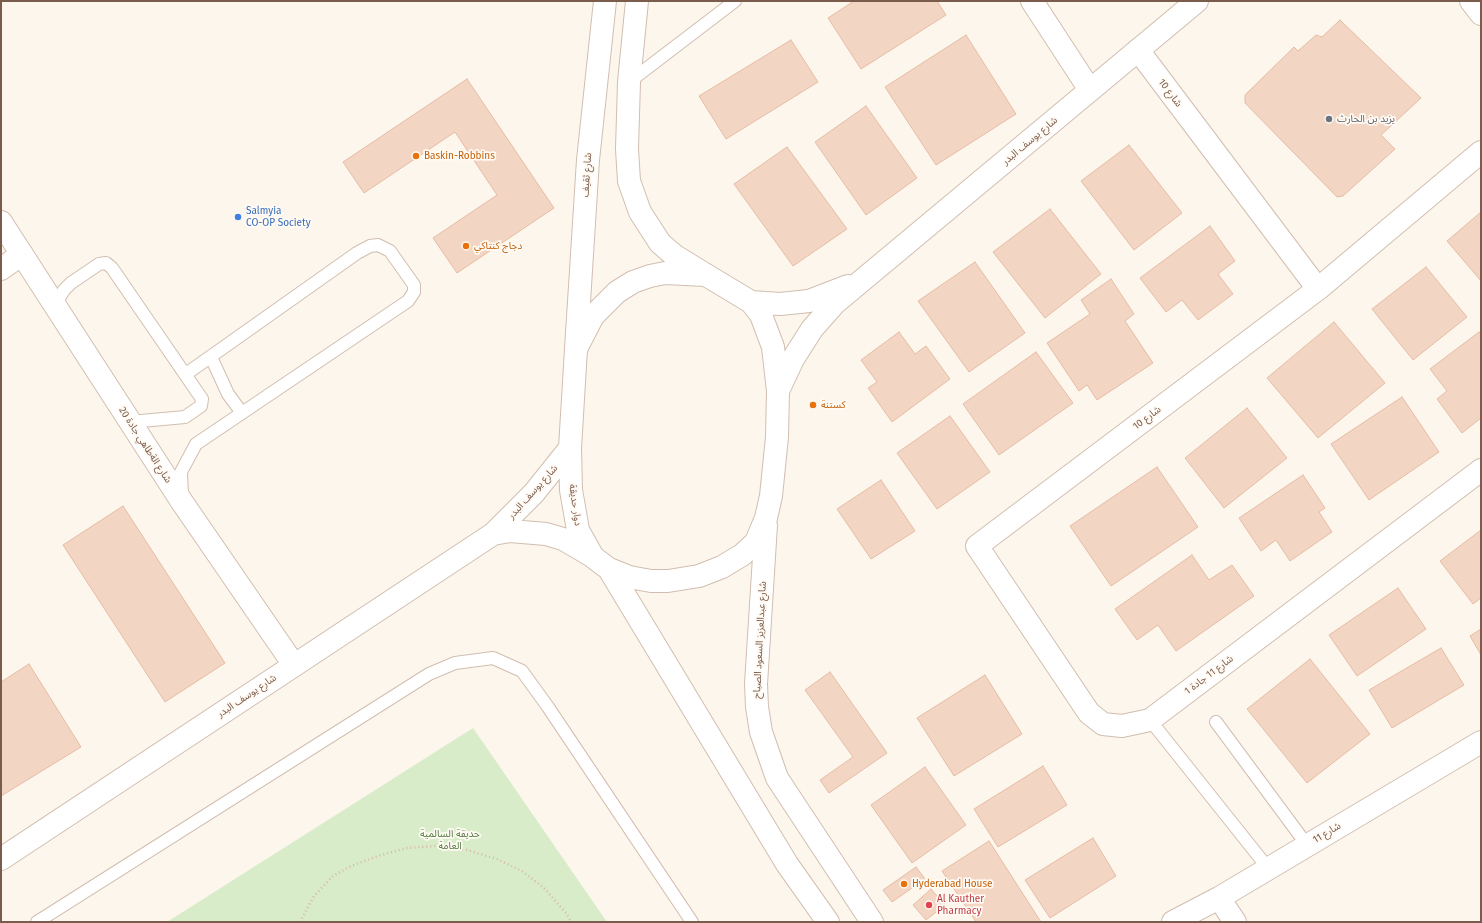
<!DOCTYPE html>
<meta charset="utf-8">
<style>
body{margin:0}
#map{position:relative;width:1482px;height:923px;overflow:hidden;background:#fdf6ec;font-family:"Fira Sans",sans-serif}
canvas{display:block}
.frame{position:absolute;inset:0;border:2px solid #7a5c4d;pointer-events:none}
</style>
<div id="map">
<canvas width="1482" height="923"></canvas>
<div class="frame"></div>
</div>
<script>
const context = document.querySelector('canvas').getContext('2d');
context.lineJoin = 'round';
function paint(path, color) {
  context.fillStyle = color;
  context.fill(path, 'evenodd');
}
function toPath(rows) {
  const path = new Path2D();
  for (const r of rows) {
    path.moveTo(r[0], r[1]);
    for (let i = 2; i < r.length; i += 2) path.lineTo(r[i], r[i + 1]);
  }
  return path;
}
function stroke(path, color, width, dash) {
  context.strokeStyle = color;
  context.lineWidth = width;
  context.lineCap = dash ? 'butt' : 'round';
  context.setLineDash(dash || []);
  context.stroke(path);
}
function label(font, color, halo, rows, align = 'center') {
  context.font = font + ' "Fira Sans","Noto Sans Arabic",sans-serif';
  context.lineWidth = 3.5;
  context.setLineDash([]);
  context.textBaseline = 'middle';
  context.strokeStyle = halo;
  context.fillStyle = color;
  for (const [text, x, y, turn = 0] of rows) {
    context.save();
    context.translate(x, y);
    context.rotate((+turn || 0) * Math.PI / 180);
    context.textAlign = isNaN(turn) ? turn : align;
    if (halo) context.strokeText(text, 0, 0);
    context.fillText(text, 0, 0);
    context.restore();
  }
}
paint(toPath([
 [473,728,607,922,167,922]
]), '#d8ecc9');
const building = toPath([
 [854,1,937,1,946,15,861,69,828,18,854,1],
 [1340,20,1421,98,1381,135,1395,149,1343,196,1337,197,1245,103,1245,95,1294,47,1298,51,1316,35,1322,37,1340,20],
 [966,35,1016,114,936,165,885,87,966,35],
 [791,40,818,82,726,139,699,96,791,40],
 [467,79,554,208,457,273,433,238,497,195,455,132,364,193,343,162,467,79],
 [866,106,917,178,866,215,815,142,866,106],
 [1129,145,1182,213,1134,250,1081,181,1129,145],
 [787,147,847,229,793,266,734,184,787,147],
 [1050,209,1101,274,1045,318,993,252,1050,209],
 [1481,212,1481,281,1447,241,1481,212],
 [1210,226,1235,261,1218,274,1233,294,1198,320,1182,300,1166,312,1140,278,1210,226],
 [975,262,1025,333,969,372,918,301,975,262],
 [1426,267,1467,317,1413,360,1372,309,1426,267],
 [1111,279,1134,314,1125,321,1153,363,1097,400,1087,385,1079,391,1047,343,1090,314,1081,300,1111,279],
 [1334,322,1385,383,1318,438,1267,378,1334,322],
 [899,332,915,354,926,346,950,379,892,422,868,388,877,382,861,360,899,332],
 [1479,332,1481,335,1481,418,1462,433,1437,399,1447,391,1430,369,1479,332],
 [1036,352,1073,403,999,455,963,404,1036,352],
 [1402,397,1439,452,1369,500,1331,444,1402,397],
 [1247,408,1287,458,1224,508,1185,458,1247,408],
 [950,416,990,472,937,509,897,453,950,416],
 [1157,467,1198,527,1111,586,1070,526,1157,467],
 [1303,475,1325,508,1319,512,1332,532,1290,561,1276,540,1261,551,1239,518,1303,475],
 [881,480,915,531,871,559,837,509,881,480],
 [123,506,225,663,165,702,63,545,123,506],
 [1481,530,1481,598,1473,604,1440,561,1481,530],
 [1192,555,1209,580,1232,565,1254,596,1176,651,1158,625,1137,640,1115,609,1192,555],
 [1398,588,1426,629,1357,676,1329,635,1398,588],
 [1481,629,1481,655,1470,636,1481,629],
 [1441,648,1464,685,1392,728,1369,690,1441,648],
 [1310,659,1370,734,1307,783,1247,709,1310,659],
 [29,664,81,747,1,796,1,682,29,664],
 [830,672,887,753,829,793,820,780,853,757,805,690,830,672],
 [985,675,1022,734,954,776,917,718,985,675],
 [1043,766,1067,805,998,847,974,809,1043,766],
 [925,767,966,825,912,863,871,805,925,767],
 [1093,838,1116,876,1050,918,1025,880,1093,838],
 [989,841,1041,922,976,922,942,871,989,841],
 [916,867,925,879,892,902,883,890,916,867],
 [931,889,945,905,926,920,913,905,931,889]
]);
paint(building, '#f3d5c3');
stroke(building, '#e6bba3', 1);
const service = toPath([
 [629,82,735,1],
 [55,305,64,290,71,283,99,264,106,263,112,268,202,399,201,406,185,417,130,422],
 [211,357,228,394,242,413],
 [182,497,181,472,196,444,408,301,414,292,414,285,390,251,378,245,370,246,357,253,186,374],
 [1150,720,1268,868],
 [1216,722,1307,845],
 [37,922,429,674,455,663,493,658,522,671,548,707,692,922]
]);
const minor = toPath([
 [637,1,629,82,627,149,629,181,640,212,660,243,675,256,706,275],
 [1032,1,1090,90],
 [1471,1,1481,14],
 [1138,50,1318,289],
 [1481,152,1318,289,977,546,1089,713,1103,724,1122,726,1150,720,1481,470],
 [1,222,182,502,294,665],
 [1,269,22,254],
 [576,349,588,160,605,1],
 [1219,898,1235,922],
 [1173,922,1219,898,1481,742]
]);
const tertiary = toPath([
 [665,273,706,275,751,302,761,315,773,347,778,391,777,437,771,496,766,518,756,542,742,555,722,567,699,576,668,581,651,581,629,577,609,569,593,557,578,530,571,490,570,448,576,349,593,316,617,292,633,282,650,276,665,273],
 [751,302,780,304,809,301,848,286],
 [778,391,793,359,812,329,835,303,1197,1],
 [766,525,756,684,757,707,761,732,777,778,872,922],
 [493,534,510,531,546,534,563,539,592,556],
 [609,569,787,864,828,922],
 [1,859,493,534,534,493,570,448]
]);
stroke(service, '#d1beb0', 14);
stroke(minor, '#d1beb0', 24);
stroke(tertiary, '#d1beb0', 24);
stroke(toPath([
 [300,922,314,896,333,876,351,866,378,856,406,848,436,846,467,850,497,859,522,871,544,888,566,913,571,922]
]), '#d9b8a5', 2.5, [1, 3]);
stroke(service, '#fff', 12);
stroke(minor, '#fff', 22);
stroke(tertiary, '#fff', 22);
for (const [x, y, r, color] of [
 [1329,119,4,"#6b7280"],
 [416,156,4,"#e8710a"],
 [238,217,4,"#3f7fe0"],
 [466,246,4,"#e8710a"],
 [813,405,4,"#e8710a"],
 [904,884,4,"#e8710a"],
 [929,905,4,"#e0444e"]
]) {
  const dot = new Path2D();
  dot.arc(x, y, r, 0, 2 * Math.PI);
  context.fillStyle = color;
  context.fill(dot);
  stroke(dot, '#fffaf3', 1.5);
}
label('10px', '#7a5c4d', '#fffaf3', [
 ["شارع 10",1170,93,53],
 ["شارع يوسف البدر",1030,141,-40],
 ["شارع ثقيف",587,175,-86],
 ["شارع 10",1147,418,-37],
 ["شارع الةطاهي جادة 20",145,445,57],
 ["شارع يوسف البدر",533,492,-48],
 ["دوار حديقة",575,505,82],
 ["شارع عبدالعزيز السعود الصباح",760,640,-87],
 ["شارع 11 جادة 1",1209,675,-37],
 ["شارع يوسف البدر",247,696,-34],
 ["شارع 11",1327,833,-31]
]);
label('10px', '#5b616d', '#fffaf3', [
 ["يزيد بن الحارث",1337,119]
], 'left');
label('10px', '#c56008', '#fffaf3', [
 ["Baskin-Robbins",424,156],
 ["دجاج كنتاكي",474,246],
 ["كستنة",821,405],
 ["Hyderabad House",912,884]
], 'left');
label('10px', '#366cbe', '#fffaf3', [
 ["Salmyia",246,211],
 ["CO-OP Society",246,223]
], 'left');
label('10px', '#537a41', '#fffaf3', [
 ["حديقة السالمية",450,834],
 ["العامة",450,846]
]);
label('10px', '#be3a42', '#fffaf3', [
 ["Al Kauther",937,899],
 ["Pharmacy",937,911]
], 'left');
</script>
